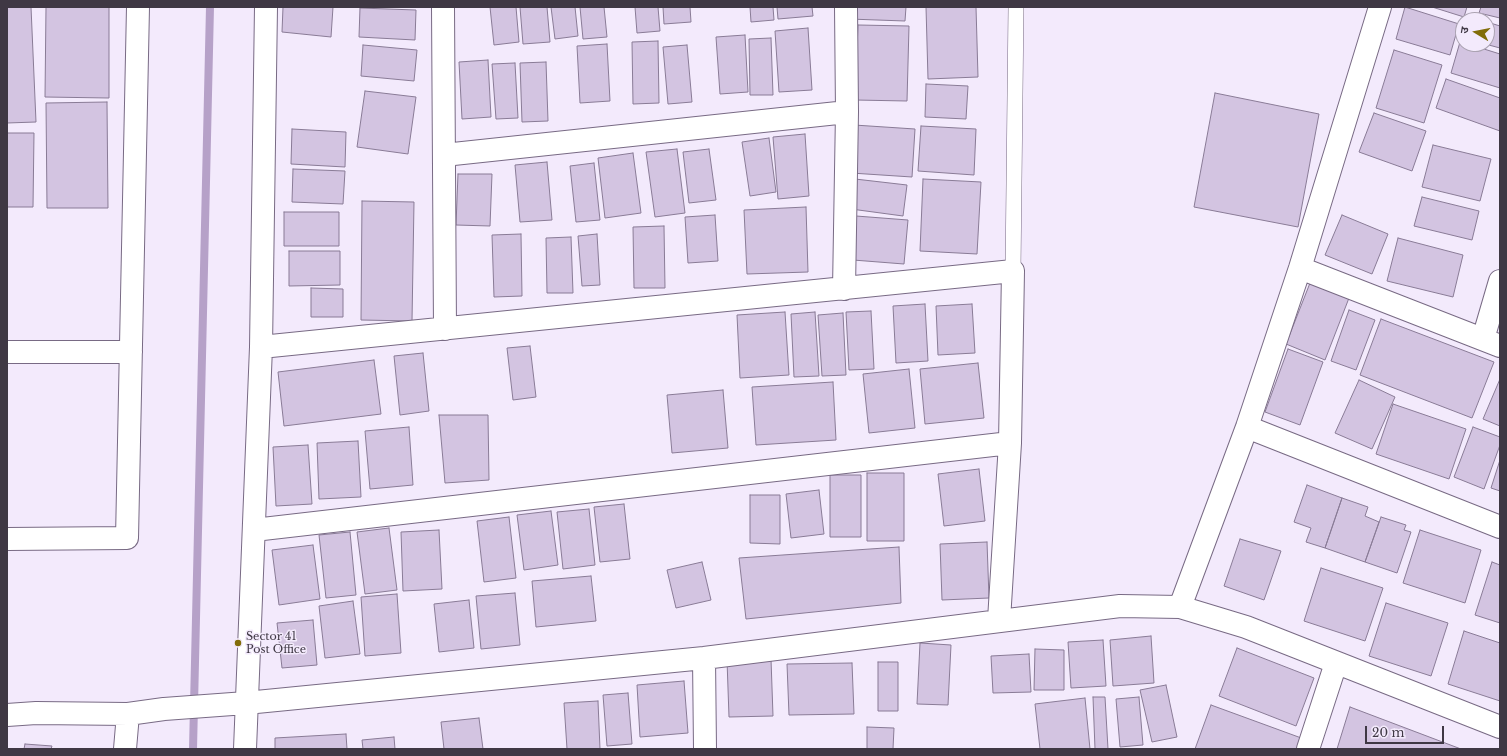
<!DOCTYPE html>
<meta charset="utf-8">
<style>
body{margin:0}
#map{position:relative;width:1507px;height:756px;overflow:hidden;background:#f3eafc;font-family:"Libre Baskerville","Noto Sans Devanagari",serif}
canvas{display:block}
.frame{position:absolute;inset:0;border:8px solid #3f3844;pointer-events:none}
.north{position:absolute;left:1455px;top:12px;width:40px;height:40px;box-sizing:border-box;background:#f3eafc;border:1px solid #aba3b2;border-radius:50%;rotate:280deg;font-size:11px;font-weight:700;line-height:16px;text-align:center;color:#3f3844}
.north::after{content:'';display:block;margin:auto;width:14px;height:18px;background:#826d09;clip-path:polygon(50% 0,100% 100%,50% 72%,0 100%)}
.scale{position:absolute;left:1365px;top:726px;width:79px;height:18px;box-sizing:border-box;border:2px solid #3f3844;border-top:0;padding-left:5px;font-size:12px;line-height:14px;white-space:nowrap;color:#3f3844;-webkit-text-stroke:3px #f3eafc;paint-order:stroke}
</style>
<div id="map">
<canvas width="1507" height="756"></canvas>
<div class="frame"></div>
<div class="north">उ</div>
<div class="scale">20 m</div>
</div>
<script>
const context = document.querySelector('canvas').getContext('2d');
context.lineJoin = 'round';
function toPath(rows) {
  const path = new Path2D();
  for (const r of rows) {
    path.moveTo(r[0], r[1]);
    for (let i = 2; i < r.length; i += 2) path.lineTo(r[i], r[i + 1]);
  }
  return path;
}
function stroke(path, color, width, dash) {
  context.strokeStyle = color;
  context.lineWidth = width;
  context.lineCap = dash ? 'butt' : 'round';
  context.setLineDash(dash || []);
  context.stroke(path);
}
function paint(path, color) {
  context.fillStyle = color;
  context.fill(path, 'evenodd');
}
function label(font, color, halo, rows, align = 'center') {
  context.font = font + ' "Libre Baskerville",serif';
  context.lineWidth = 3;
  context.setLineDash([]);
  context.textBaseline = 'middle';
  context.strokeStyle = halo;
  context.fillStyle = color;
  for (const [text, x, y, turn = 0] of rows) {
    context.save();
    context.translate(x, y);
    context.rotate((+turn || 0) * Math.PI / 180);
    context.textAlign = isNaN(turn) ? turn : align;
    if (halo) context.strokeText(text, 0, 0);
    context.fillText(text, 0, 0);
    context.restore();
  }
}
stroke(toPath([
 [193,749,210,7]
]), '#b6a1c8', 8);
const building = toPath([
 [7,7,31,7,36,122,7,123,7,7],
 [46,7,109,7,109,98,45,97,46,7],
 [283,7,333,7,331,37,282,32,283,7],
 [490,7,516,7,519,42,494,45,490,7],
 [520,7,547,7,550,42,523,44,520,7],
 [551,7,575,7,578,36,555,39,551,7],
 [580,7,604,7,607,37,583,39,580,7],
 [635,7,658,7,660,31,637,33,635,7],
 [663,7,690,7,691,22,664,24,663,7],
 [750,7,773,7,774,20,751,22,750,7],
 [777,7,812,7,813,16,778,19,777,7],
 [850,7,906,7,905,21,849,19,850,7],
 [926,7,976,7,978,77,928,79,926,7],
 [1405,7,1459,24,1450,55,1396,39,1405,7],
 [1432,7,1467,7,1464,17,1432,7],
 [1481,7,1500,7,1500,18,1479,13,1481,7],
 [360,8,416,10,415,40,359,37,360,8],
 [1487,22,1500,26,1500,48,1485,44,1487,44,1487,22],
 [858,25,909,26,907,101,855,100,858,25],
 [808,28,812,90,779,92,775,31,808,28],
 [745,35,748,92,720,94,716,37,745,35],
 [771,38,773,95,750,95,749,39,771,38],
 [658,41,659,103,633,104,632,42,658,41],
 [1460,42,1463,42,1463,44,1468,44,1500,54,1500,88,1451,73,1460,42],
 [607,44,610,101,580,103,577,46,607,44],
 [363,45,417,50,414,81,361,76,363,45],
 [687,45,692,102,668,104,663,47,687,45],
 [1394,50,1442,65,1424,123,1376,108,1394,50],
 [488,60,491,117,462,119,459,62,488,60],
 [546,62,548,121,522,122,520,63,546,62],
 [515,63,518,118,496,119,492,64,515,63],
 [1446,79,1500,98,1500,131,1436,108,1446,79],
 [926,84,968,86,966,119,925,117,926,84],
 [365,91,416,97,408,154,357,147,365,91],
 [1215,93,1319,114,1298,227,1194,207,1215,93],
 [107,102,108,208,47,208,46,103,107,102],
 [1374,113,1426,131,1412,171,1359,152,1374,113],
 [854,125,915,129,912,177,851,173,854,125],
 [921,126,976,129,974,175,918,171,921,126],
 [292,129,346,132,345,167,291,164,292,129],
 [7,133,34,133,33,207,7,207,7,133],
 [805,134,809,196,778,199,773,137,805,134],
 [769,138,776,192,750,196,742,142,769,138],
 [1433,145,1491,159,1480,201,1422,187,1433,145],
 [677,149,685,213,655,217,646,152,677,149],
 [709,149,716,200,689,203,683,152,709,149],
 [633,153,641,213,605,218,598,158,633,153],
 [547,162,552,220,520,222,515,165,547,162],
 [594,163,600,220,576,222,570,166,594,163],
 [293,169,345,171,343,204,292,202,293,169],
 [458,174,492,174,490,226,456,225,458,174],
 [855,179,907,185,903,216,851,209,855,179],
 [923,179,981,182,977,254,920,251,923,179],
 [1422,197,1479,211,1472,240,1414,226,1422,197],
 [362,201,414,202,412,321,361,320,362,201],
 [806,207,808,272,747,274,744,210,806,207],
 [284,212,339,212,339,246,284,246,284,212],
 [715,215,718,261,688,263,685,217,715,215],
 [1342,215,1388,234,1372,274,1325,255,1342,215],
 [856,216,908,220,904,264,853,260,856,216],
 [664,226,665,288,634,288,633,227,664,226],
 [521,234,522,296,494,297,492,235,521,234],
 [597,234,600,285,582,286,578,236,597,234],
 [571,237,573,293,547,293,546,238,571,237],
 [1398,238,1463,255,1453,297,1387,281,1398,238],
 [289,251,340,251,340,285,289,286,289,251],
 [1310,283,1349,298,1325,360,1286,344,1310,283],
 [311,288,343,289,343,317,311,317,311,288],
 [925,304,928,361,896,363,893,306,925,304],
 [972,304,975,353,938,355,936,306,972,304],
 [1349,310,1375,320,1356,370,1331,361,1349,310],
 [871,311,874,369,849,370,846,312,871,311],
 [785,312,789,375,740,378,737,315,785,312],
 [815,312,819,376,794,377,791,314,815,312],
 [843,313,846,375,822,376,818,315,843,313],
 [1381,319,1494,362,1472,418,1360,375,1381,319],
 [530,346,536,397,513,400,507,348,530,346],
 [1288,349,1323,362,1300,425,1265,412,1288,349],
 [423,353,429,411,400,415,394,356,423,353],
 [374,360,381,414,284,426,278,372,374,360],
 [978,363,984,418,925,424,920,369,978,363],
 [909,369,915,428,869,433,863,374,909,369],
 [1500,379,1500,426,1483,419,1500,379],
 [1359,380,1395,397,1372,449,1335,433,1359,380],
 [833,382,836,440,756,445,752,387,833,382],
 [723,390,728,448,672,453,667,395,723,390],
 [1393,404,1466,429,1449,479,1376,454,1393,404],
 [439,415,488,415,489,480,445,483,439,415],
 [409,427,413,485,370,489,365,431,409,427],
 [1473,427,1500,437,1500,445,1484,489,1454,477,1473,427],
 [358,441,361,497,319,499,317,443,358,441],
 [308,445,312,504,276,506,273,447,308,445],
 [1500,460,1500,491,1491,488,1500,460],
 [979,469,985,521,944,526,938,474,979,469],
 [867,473,904,473,904,541,867,541,867,473],
 [830,475,861,475,861,537,830,537,830,475],
 [1307,485,1342,498,1325,548,1306,542,1311,528,1294,522,1307,485],
 [819,490,824,534,791,538,786,494,819,490],
 [750,495,780,495,780,544,750,543,750,495],
 [1342,498,1368,507,1365,516,1379,522,1365,562,1325,548,1342,498],
 [624,504,630,559,600,562,594,507,624,504],
 [589,509,595,565,563,569,557,512,589,509],
 [551,511,558,565,524,570,517,515,551,511],
 [509,517,516,578,484,582,477,521,509,517],
 [1381,517,1406,525,1404,530,1411,532,1397,573,1365,562,1381,517],
 [389,528,397,590,365,594,357,532,389,528],
 [439,530,442,589,403,591,401,532,439,530],
 [1420,530,1481,550,1465,603,1403,583,1420,530],
 [350,532,356,595,326,598,319,535,350,532],
 [1240,539,1281,551,1264,600,1224,586,1240,539],
 [987,542,989,598,942,600,940,544,987,542],
 [313,545,320,599,279,605,272,550,313,545],
 [899,547,901,603,746,619,739,558,899,547],
 [702,562,711,600,676,608,667,570,702,562],
 [1492,562,1500,565,1500,623,1475,615,1492,562],
 [1321,568,1383,588,1365,641,1304,621,1321,568],
 [591,576,596,621,536,627,532,581,591,576],
 [515,593,520,645,481,649,476,596,515,593],
 [397,594,401,653,365,656,361,597,397,594],
 [469,600,474,648,439,652,434,604,469,600],
 [353,601,360,654,325,658,319,606,353,601],
 [1386,603,1448,623,1431,676,1369,656,1386,603],
 [313,620,317,665,282,668,277,623,313,620],
 [1464,631,1500,643,1500,701,1448,684,1464,631],
 [1151,636,1154,683,1113,686,1110,640,1151,636],
 [1103,640,1106,686,1071,688,1068,642,1103,640],
 [920,643,951,645,948,705,917,704,920,643],
 [1237,648,1314,678,1296,726,1219,696,1237,648],
 [1035,649,1064,650,1064,690,1034,690,1035,649],
 [1029,654,1031,692,993,693,991,656,1029,654],
 [771,659,773,716,729,717,727,660,771,659],
 [878,662,898,662,898,711,878,711,878,662],
 [852,663,854,714,789,715,787,664,852,663],
 [684,681,688,733,640,737,637,685,684,681],
 [1166,685,1177,737,1152,742,1140,690,1166,685],
 [628,693,632,744,607,746,603,695,628,693],
 [1093,697,1105,697,1108,749,1095,749,1093,697],
 [1139,697,1143,745,1120,747,1116,699,1139,697],
 [1085,698,1090,749,1040,749,1035,704,1085,698],
 [598,701,600,749,567,749,564,703,598,701],
 [1211,705,1304,739,1300,749,1195,749,1211,705],
 [1350,707,1461,749,1337,749,1350,707],
 [479,718,483,749,444,749,441,722,479,718],
 [867,727,894,728,893,749,867,749,867,727],
 [346,734,347,749,275,749,275,738,346,734],
 [394,737,395,749,363,749,362,740,394,737],
 [25,744,52,746,51,749,24,749,25,744]
]);
paint(building, '#d3c4e1');
stroke(building, '#897b96', 1);
const service = toPath([
 [1013,271,1016,7]
]);
const minor = toPath([
 [443,7,445,329],
 [444,155,847,112],
 [1300,268,1500,346],
 [844,289,847,112,846,7],
 [1483,339,1500,281],
 [261,347,1013,271,1010,443,999,620],
 [7,352,131,352],
 [1247,427,1500,527],
 [254,530,1010,443],
 [7,539,127,538,138,7],
 [1180,607,1247,427,1300,268,1380,7],
 [704,658,705,749],
 [7,715,36,713,128,714,164,709,246,703,704,658,1120,606,1180,607,1246,627,1500,727],
 [125,749,128,714],
 [245,749,261,347,266,7],
 [1308,749,1336,663]
]);
stroke(service, '#786a84', 16);
stroke(minor, '#786a84', 24);
stroke(service, '#fff', 15);
stroke(minor, '#fff', 22);
for (const [x, y, r, color] of [
 [238,643,4,"#826d09"]
]) {
  const dot = new Path2D();
  dot.arc(x, y, r, 0, 2 * Math.PI);
  context.fillStyle = color;
  context.fill(dot);
  stroke(dot, '#f3eafc', 1.5);
}
label('11px', '#3f3844', '#f3eafc', [
 ["Sector 41",246,637],
 ["Post Office",246,650]
], 'left');
</script>
